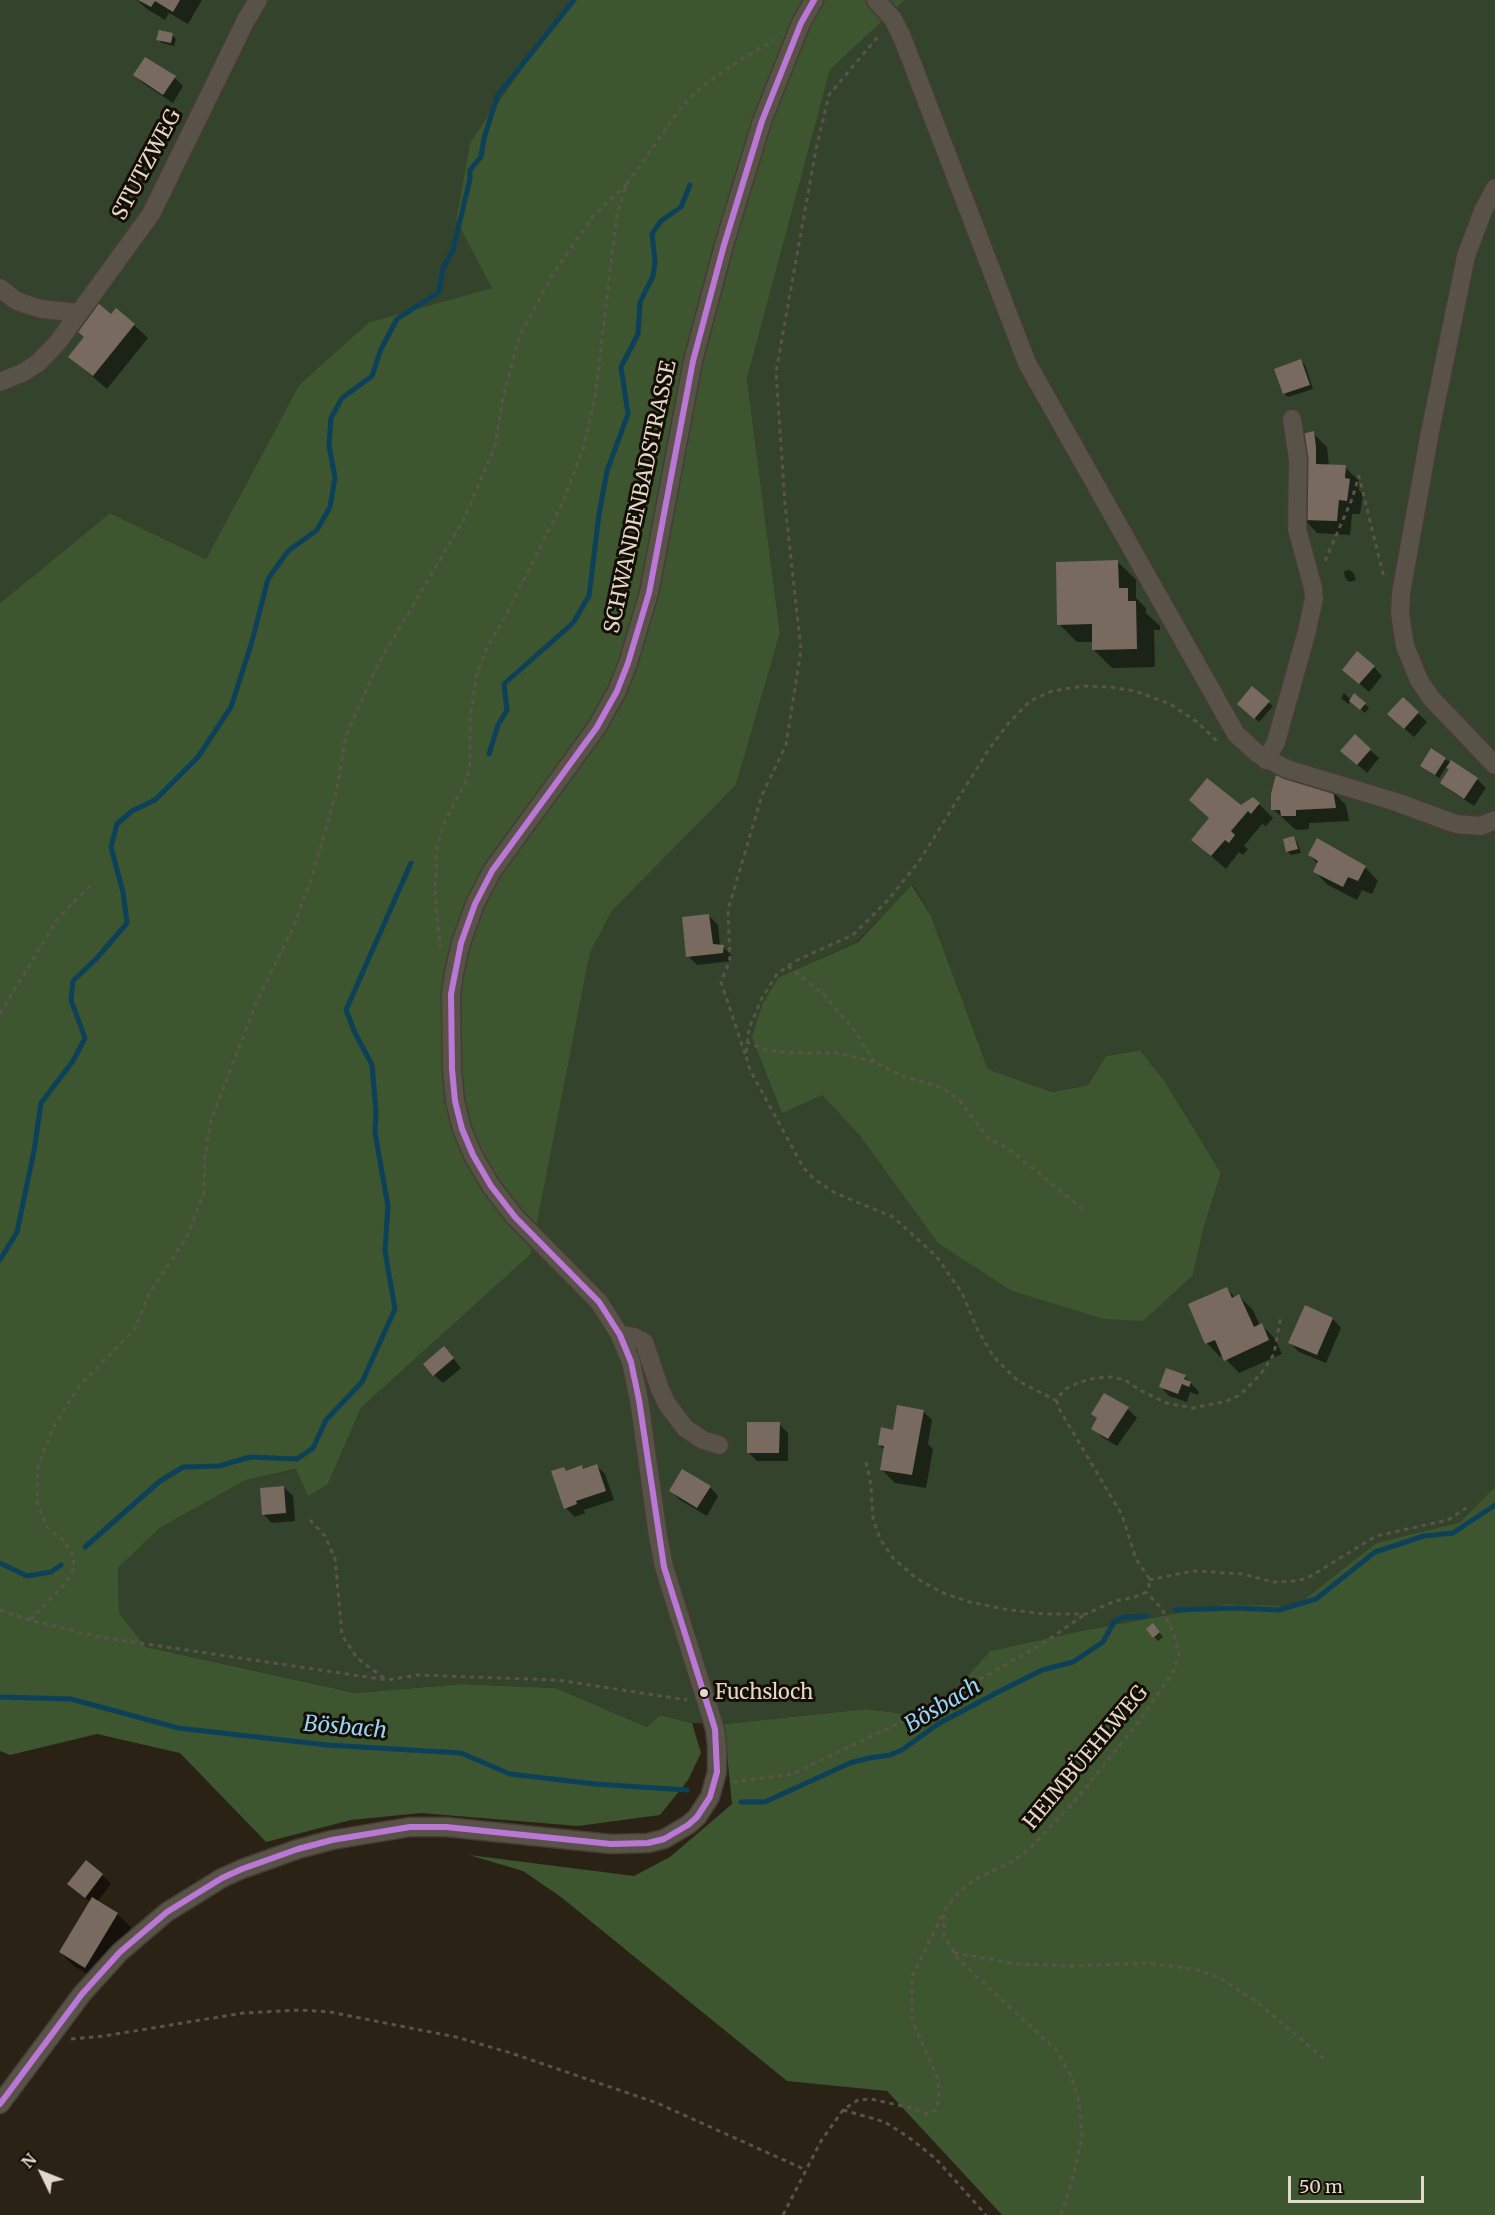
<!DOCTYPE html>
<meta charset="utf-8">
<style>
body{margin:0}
#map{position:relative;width:1495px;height:2215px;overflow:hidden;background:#2a2215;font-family:Merriweather,serif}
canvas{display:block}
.north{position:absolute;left:12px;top:2143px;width:60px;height:60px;-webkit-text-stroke:4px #150e05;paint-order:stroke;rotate:313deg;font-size:16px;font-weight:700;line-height:24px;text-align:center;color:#e3d8cb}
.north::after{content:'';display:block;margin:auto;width:21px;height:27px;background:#e3d8cb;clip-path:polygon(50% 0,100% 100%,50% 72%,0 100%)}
.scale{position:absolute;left:1288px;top:2176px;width:136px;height:27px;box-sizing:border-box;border:3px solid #e3d8cb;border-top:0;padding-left:8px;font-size:18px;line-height:21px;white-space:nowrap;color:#e3d8cb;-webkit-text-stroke:4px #150e05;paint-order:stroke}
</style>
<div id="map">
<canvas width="1495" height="2215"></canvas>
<div class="north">N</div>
<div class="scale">50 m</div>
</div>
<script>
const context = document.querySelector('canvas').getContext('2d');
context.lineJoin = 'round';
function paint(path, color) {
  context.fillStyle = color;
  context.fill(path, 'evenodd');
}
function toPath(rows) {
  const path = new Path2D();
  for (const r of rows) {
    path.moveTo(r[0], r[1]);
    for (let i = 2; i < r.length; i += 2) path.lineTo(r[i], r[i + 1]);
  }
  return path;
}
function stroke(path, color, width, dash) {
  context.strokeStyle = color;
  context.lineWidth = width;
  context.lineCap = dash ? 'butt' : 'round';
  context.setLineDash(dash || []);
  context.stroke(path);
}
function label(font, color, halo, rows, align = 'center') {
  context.font = font + ' Merriweather,serif';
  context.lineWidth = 6;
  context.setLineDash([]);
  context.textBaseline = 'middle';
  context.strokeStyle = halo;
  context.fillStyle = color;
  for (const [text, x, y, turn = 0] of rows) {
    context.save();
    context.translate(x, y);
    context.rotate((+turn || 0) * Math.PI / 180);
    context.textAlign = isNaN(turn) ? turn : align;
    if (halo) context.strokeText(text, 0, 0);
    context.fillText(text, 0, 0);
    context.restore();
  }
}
paint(toPath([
 [0,0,570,0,470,142,456,220,493,288,369,322,299,385,206,559,110,513,0,603],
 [905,0,1495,0,1495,1487,1460,1522,1376,1543,1296,1606,1227,1604,1080,1631,990,1651,932,1717,866,1709,724,1724,692,1723,660,1715,647,1727,556,1688,461,1684,357,1693,146,1647,119,1613,118,1568,160,1528,246,1480,297,1469,328,1484,361,1408,531,1254,590,953,612,911,736,785,780,633,747,379,830,70],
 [913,885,931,916,988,1069,1052,1092,1088,1085,1106,1056,1140,1050,1164,1080,1221,1173,1204,1227,1193,1275,861,1137,822,1095,779,977,857,942]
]), '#34432b');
paint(toPath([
 [570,0,905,0,830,70,747,379,780,633,736,785,612,911,590,953,531,1254,361,1408,328,1484,308,1496,296,1469,246,1480,160,1528,118,1568,119,1613,146,1647,356,1693,461,1684,556,1688,647,1727,660,1715,692,1723,701,1753,688,1780,660,1815,578,1826,421,1813,351,1820,266,1842,180,1753,97,1734,10,1755,0,1751,0,603,110,513,206,559,299,385,369,322,492,288,456,220,470,142],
 [912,885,931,916,988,1069,1052,1092,1088,1085,1106,1056,1140,1050,1164,1080,1221,1173,1204,1227,1193,1275,1143,1321,1104,1319,1012,1291,938,1243,861,1137,822,1095,782,1113,752,1037,763,1003,779,977,858,942],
 [1495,1487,1495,2215,1002,2215,887,2091,787,2081,561,1897,523,1871,469,1855,634,1876,670,1857,732,1804,724,1724,866,1709,931,1717,990,1651,1080,1631,1227,1604,1296,1606,1376,1543,1460,1522]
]), '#3d562f');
paint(toPath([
 [137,0,202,0,188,24,169,13,165,20,147,9],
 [172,35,176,39,174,46,162,43,158,39],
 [135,75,175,78,183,86,173,103,144,84],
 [111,316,134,325,148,338,107,389,70,357,86,338],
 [1301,361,1305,365,1313,389,1288,397,1284,393],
 [1313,433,1327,447,1329,466,1345,467,1359,481,1359,490,1363,494,1360,514,1352,514,1350,535,1317,533,1304,519],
 [1117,561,1136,580,1136,598,1146,608,1146,613,1160,626,1160,630,1154,630,1155,667,1112,668,1094,650,1094,642,1077,642,1059,624],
 [1350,570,1354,574,1356,580,1349,582,1345,578,1344,571],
 [1374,667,1382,676,1369,692,1353,678],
 [1252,688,1273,706,1259,722,1243,707],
 [1344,693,1351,700,1355,695,1369,708,1365,713,1351,701,1348,704,1341,698],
 [1403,699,1427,722,1414,737,1398,723],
 [1370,750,1379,758,1367,773,1351,759],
 [1445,759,1477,779,1486,788,1474,806,1451,791,1442,782,1451,770,1447,766,1439,778,1422,766],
 [1332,791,1346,805,1349,821,1309,823,1309,829,1296,830,1273,809],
 [1191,800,1241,807,1259,804,1273,818,1266,826,1262,824,1244,846,1248,849,1243,855,1239,852,1226,869,1193,840,1210,819],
 [1293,838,1297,842,1301,853,1291,855,1287,851],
 [1309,855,1365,867,1378,881,1372,894,1362,890,1357,900,1328,885,1314,871,1318,864],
 [709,916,718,925,720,946,723,947,732,956,731,961,697,965,688,956],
 [1227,1289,1236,1298,1239,1296,1253,1310,1260,1326,1262,1325,1275,1339,1282,1354,1239,1373,1223,1356,1220,1357,1207,1343,1190,1305],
 [1333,1319,1341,1328,1326,1363,1299,1352,1290,1343],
 [452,1357,461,1368,443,1383,434,1375],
 [1185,1377,1199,1392,1198,1395,1190,1392,1187,1402,1169,1396,1161,1387],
 [1104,1395,1128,1409,1137,1418,1117,1446,1102,1437,1093,1428,1098,1419,1093,1414],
 [923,1411,932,1420,928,1444,933,1449,926,1488,895,1483,881,1469,885,1450,879,1445,894,1431],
 [779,1424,788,1433,788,1461,757,1461,748,1452],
 [596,1465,605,1474,614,1500,584,1510,585,1513,575,1517,566,1508,564,1469,567,1472,582,1467,585,1470],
 [284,1487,293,1496,295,1521,272,1523,263,1514],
 [710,1487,718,1496,707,1516,680,1500,671,1491],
 [1157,1629,1163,1637,1158,1641,1154,1637],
 [102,1875,111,1884,97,1902,117,1914,131,1927,99,1981,74,1966,60,1952,90,1902,69,1884]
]), '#0007');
stroke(toPath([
 [489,754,498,725,507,710,504,684,573,623,589,596,599,514,607,471,628,414,621,367,638,334,640,302,653,276,655,261,652,234,661,221,681,207,690,185],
 [0,1260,17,1232,34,1151,41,1103,73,1061,85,1038,71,1000,73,981,97,958,127,923,123,892,111,847,117,824,132,811,155,800,198,757,231,707,251,645,268,579,288,551,317,530,330,507,335,478,329,445,331,418,342,398,372,376,381,349,397,319,439,292,443,268,453,250,470,179,470,170,481,157,484,138,498,95,574,0],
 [85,1547,160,1481,183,1467,219,1466,250,1457,297,1459,313,1448,326,1420,362,1382,395,1309,385,1251,388,1206,375,1133,376,1111,372,1065,355,1033,346,1010,411,863],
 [0,1563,27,1576,51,1572,61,1565],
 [1175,1610,1237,1608,1279,1610,1316,1599,1375,1552,1424,1536,1453,1533,1495,1505],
 [0,1697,71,1699,178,1728,327,1745,461,1753,510,1774,595,1784,687,1790],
 [741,1802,765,1802,850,1763,869,1758,890,1755,902,1750,938,1724,1000,1691,1042,1670,1073,1662,1103,1642,1114,1622,1124,1617,1147,1616]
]), '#0d4159', 5);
paint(toPath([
 [138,0,180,0,173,12,155,1,151,7],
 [159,30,173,33,171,43,156,40],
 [145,57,176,76,163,95,133,75],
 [98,303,111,314,116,308,135,324,93,376,68,357,84,337,76,330],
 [1301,359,1310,385,1283,394,1274,369],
 [1314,431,1316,447,1316,464,1346,465,1345,478,1350,479,1347,501,1339,500,1337,521,1302,520,1306,448,1302,434],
 [1118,560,1119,588,1128,588,1128,601,1136,601,1137,649,1092,650,1092,624,1057,625,1056,562],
 [1357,651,1375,666,1359,684,1342,670],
 [1252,686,1270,701,1254,719,1237,704],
 [1354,693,1366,703,1360,710,1349,701],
 [1403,697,1419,712,1404,729,1387,714],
 [1355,734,1371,749,1357,765,1340,751],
 [1431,748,1446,758,1435,775,1420,766],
 [1451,760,1478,778,1464,799,1440,783,1449,769,1446,768],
 [1277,771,1333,790,1336,808,1296,810,1296,816,1281,816,1280,810,1271,810,1271,794],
 [1207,778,1241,805,1253,797,1260,803,1251,814,1248,811,1231,831,1235,835,1229,843,1225,840,1211,856,1191,840,1209,818,1189,800],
 [1294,836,1298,849,1286,852,1283,839],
 [1317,838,1366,866,1358,881,1348,877,1343,887,1313,872,1318,861,1308,855],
 [709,914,713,944,724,945,723,953,686,957,682,917],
 [1227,1287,1232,1298,1239,1294,1254,1327,1262,1323,1269,1340,1224,1361,1215,1340,1205,1344,1188,1304],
 [1305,1305,1333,1318,1317,1355,1288,1343],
 [444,1346,454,1358,433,1376,423,1364],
 [1166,1368,1186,1375,1184,1379,1191,1382,1189,1387,1182,1384,1178,1394,1159,1387],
 [1104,1393,1129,1407,1108,1439,1091,1429,1097,1418,1091,1414],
 [897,1405,924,1410,912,1475,880,1470,884,1446,878,1445,881,1427,893,1430],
 [747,1422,780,1422,779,1453,747,1453],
 [597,1464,606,1491,576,1501,577,1504,564,1509,551,1471,564,1467,566,1471,582,1465,583,1469],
 [682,1469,711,1486,697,1508,669,1491],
 [284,1486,286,1513,262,1515,260,1488],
 [1153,1623,1160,1632,1153,1638,1146,1629],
 [86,1860,103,1874,85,1898,67,1884],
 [92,1897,118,1913,85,1968,59,1952]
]), '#796a60');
const minor = toPath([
 [876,0,893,19,902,37,1027,363,1236,734,1258,754,1287,769,1396,802,1456,824,1481,826,1495,820],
 [1495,188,1483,211,1466,256,1430,432,1401,593,1400,613,1405,646,1419,680,1431,698,1495,765],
 [0,288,15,300,28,305,41,309,79,313],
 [0,382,24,372,38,363,58,342,151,214,246,20,258,0],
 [1266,760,1276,742,1307,631,1314,598,1313,588,1297,529,1298,459,1292,419],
 [620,1335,634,1337,644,1342,660,1389,667,1404,685,1428,703,1440,719,1445],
 [0,2104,82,1994,120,1952,167,1912,222,1878,242,1869,298,1849,332,1840,410,1827,446,1827,611,1844,648,1843,664,1839,688,1825,697,1817,710,1797,717,1772,717,1746,715,1729,664,1567,658,1536,639,1400,631,1362,620,1335,599,1302,515,1217,491,1186,473,1155,462,1129,455,1101,452,1069,451,994,454,973,461,943,475,904,492,871,597,727,617,691,628,663,649,593,693,361,724,245,762,121,801,23,814,0]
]);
stroke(minor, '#453d34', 21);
stroke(toPath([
 [1325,561,1352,499,1359,476,1384,578],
 [440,949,435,893,437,848,444,823,467,780,470,762,470,721,476,677,486,650,506,615,563,502,583,449,595,398,617,214,627,184,682,106,704,85,737,62,774,40],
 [788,966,824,995,855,1031,874,1062],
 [0,1014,58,918,92,884],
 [746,1042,766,1050,794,1053,838,1053,874,1062,902,1076,943,1088,960,1101,988,1138,1010,1150,1039,1173,1082,1209],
 [745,1054,721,982,730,959,728,910,762,795,786,745,801,650,785,504,776,372,816,149,829,95,880,34],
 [1057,1401,1018,1381,994,1357,978,1331,962,1293,936,1256,893,1217,835,1193,813,1178,803,1167,750,1070,746,1056,749,1028,762,998,777,974,795,961,853,935,889,899,920,860,989,749,1008,724,1030,701,1052,691,1084,686,1111,687,1135,691,1170,704,1197,722,1218,742],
 [866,1462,871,1485,873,1519,880,1539,893,1558,916,1578,943,1593,970,1602,1004,1609,1045,1614,1086,1614,1115,1601,1135,1597,1146,1592,1149,1586,1149,1578,1136,1559,1122,1515,1058,1407,1057,1401,1060,1395,1067,1388,1080,1382,1095,1378,1113,1377,1125,1380,1140,1390,1166,1403,1193,1408,1227,1401,1240,1395,1260,1375,1274,1354,1281,1315],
 [310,1520,325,1536,335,1559,342,1635,357,1658,384,1678],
 [1149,1580,1193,1571,1243,1574,1273,1582,1298,1581,1311,1576,1376,1536,1448,1520,1466,1508],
 [0,1610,30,1620,100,1637,387,1680,417,1675,557,1680,687,1700],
 [30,1620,66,1583,74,1568,73,1555,64,1541,47,1527,37,1502,38,1466,54,1426,81,1384,134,1330,149,1294,188,1235,204,1192,205,1157,211,1120,257,1001,293,928,312,877,336,793,346,736,376,668,464,519,495,446,503,397,520,335,553,274,594,215,627,184],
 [733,1782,792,1774,924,1711,1042,1644,1084,1615],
 [954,1953,1018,1964,1072,1966,1147,1963,1194,1969,1220,1978,1257,2002,1328,2062],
 [71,2039,104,2036,243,2013,301,2010,330,2012,456,2037,511,2053,657,2103,806,2170],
 [843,2110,885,2122,911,2139,936,2159,986,2215],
 [783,2215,821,2141,843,2110,858,2100,871,2099,911,2108,926,2114,936,2110,939,2098,938,2079,912,2020,912,1977,943,1913],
 [1061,2215,1073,2177,1082,2137,1079,2101,1071,2076,1057,2051,958,1959,944,1936,944,1911,957,1894,974,1880,1013,1861,1029,1849,1073,1803,1138,1723,1173,1672,1179,1655,1174,1634,1162,1609,1146,1592]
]), '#5a534b', 3, [4.5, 4.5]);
stroke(minor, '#595249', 18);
stroke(toPath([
 [0,2104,82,1994,120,1952,167,1912,222,1878,242,1869,298,1849,332,1840,410,1827,446,1827,611,1844,648,1843,664,1839,688,1825,697,1817,710,1797,717,1772,715,1729,664,1567,639,1400,631,1362,620,1335,599,1302,515,1217,491,1186,473,1155,462,1129,455,1101,452,1069,451,994,461,943,475,904,492,871,597,727,617,691,628,663,649,593,693,361,724,245,762,121,801,23,814,0]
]), '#ba77d6', 6);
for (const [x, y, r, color] of [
 [704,1693,5,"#e3d8cb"]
]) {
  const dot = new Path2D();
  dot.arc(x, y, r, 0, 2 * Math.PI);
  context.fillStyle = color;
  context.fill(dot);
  stroke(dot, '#150e05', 2);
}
label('20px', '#e3d8cb', '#150e05', [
 ["Fuchsloch",715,1693]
], 'left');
label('21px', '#e3d8cb', '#150e05', [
 ["STUTZWEG",147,165,-62],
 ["SCHWANDENBADSTRASSE",641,497,-78],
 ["HEIMBÜEHLWEG",1086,1758,-50]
]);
label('italic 22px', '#96d4fb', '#150e05', [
 ["Bösbach",943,1706,-31],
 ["Bösbach",345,1728,5]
]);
</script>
